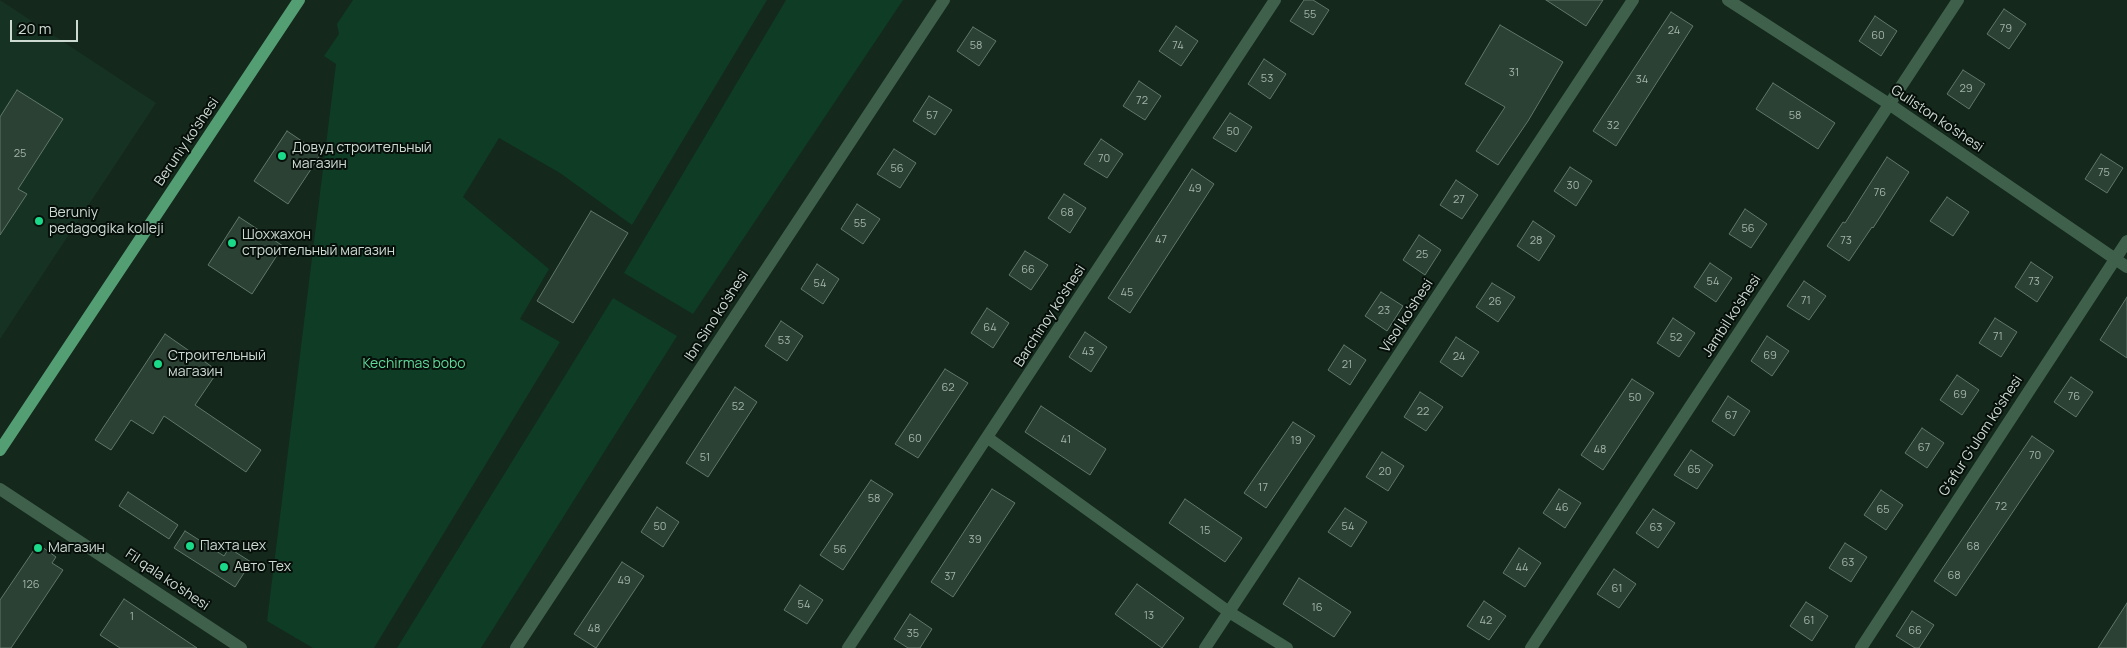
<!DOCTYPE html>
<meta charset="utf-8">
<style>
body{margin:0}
#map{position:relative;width:2127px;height:648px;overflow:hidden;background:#14281c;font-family:Manrope,sans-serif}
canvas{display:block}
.scale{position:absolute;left:10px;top:20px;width:68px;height:22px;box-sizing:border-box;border:2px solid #cddad2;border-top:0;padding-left:6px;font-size:15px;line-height:18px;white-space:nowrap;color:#cddad2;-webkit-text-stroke:4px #060f0a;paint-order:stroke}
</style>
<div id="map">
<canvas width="2127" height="648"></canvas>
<div class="scale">20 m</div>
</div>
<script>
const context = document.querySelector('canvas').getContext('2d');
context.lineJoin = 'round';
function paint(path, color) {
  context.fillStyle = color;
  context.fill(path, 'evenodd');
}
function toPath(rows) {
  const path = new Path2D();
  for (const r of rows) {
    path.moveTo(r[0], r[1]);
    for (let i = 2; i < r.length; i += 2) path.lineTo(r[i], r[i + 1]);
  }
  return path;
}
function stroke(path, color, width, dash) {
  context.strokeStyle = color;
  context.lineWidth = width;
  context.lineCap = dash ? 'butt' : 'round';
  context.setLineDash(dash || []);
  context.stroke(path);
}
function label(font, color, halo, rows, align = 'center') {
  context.font = font + ' Manrope,sans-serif';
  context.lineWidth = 4;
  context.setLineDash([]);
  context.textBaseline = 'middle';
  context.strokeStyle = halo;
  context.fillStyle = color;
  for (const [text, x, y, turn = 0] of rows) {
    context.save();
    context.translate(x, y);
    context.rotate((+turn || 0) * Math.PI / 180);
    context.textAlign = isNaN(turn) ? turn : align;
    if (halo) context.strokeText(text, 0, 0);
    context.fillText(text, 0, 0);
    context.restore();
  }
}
paint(toPath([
 [0,0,156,103,0,339]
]), '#163222');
paint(toPath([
 [353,0,767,0,632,225,560,173,499,138,463,197,549,269,520,319,560,342,374,648,313,648,267,621,336,64,324,56,339,34,337,24],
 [786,0,903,0,693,314,624,273],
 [613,298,677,336,481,648,397,648]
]), '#0e3c25');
const building = toPath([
 [1304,0,1313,0,1329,10,1313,35,1290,21,1304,0],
 [1546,0,1603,0,1586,26,1546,0],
 [2004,9,2026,24,2009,49,1987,34,2004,9],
 [1671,12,1693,26,1616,146,1593,131,1671,12],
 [1875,16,1897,31,1881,56,1859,41,1875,16],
 [1500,25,1563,62,1528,121,1498,165,1476,151,1505,107,1465,84,1500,25],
 [1176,26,1198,41,1181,66,1159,51,1176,26],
 [973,27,996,41,979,66,957,51,973,27],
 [1264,59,1286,74,1270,99,1248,84,1264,59],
 [1963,70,1985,84,1969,109,1947,94,1963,70],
 [1139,81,1161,96,1145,120,1123,106,1139,81],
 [1773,83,1835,123,1818,149,1756,109,1773,83],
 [17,90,63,119,18,189,27,194,0,235,0,117,17,90],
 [929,96,952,110,935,135,913,121,929,96],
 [1230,113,1252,127,1236,152,1213,138,1230,113],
 [287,131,321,154,288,204,254,181,287,131],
 [1101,139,1123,154,1107,178,1084,164,1101,139],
 [894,149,916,163,900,188,877,174,894,149],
 [2101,154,2123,168,2107,193,2085,179,2101,154],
 [1887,157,1909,172,1873,228,1872,227,1849,261,1827,246,1843,222,1845,223,1887,157],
 [1570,167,1592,181,1576,206,1554,191,1570,167],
 [1192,169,1214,184,1130,313,1108,298,1192,169],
 [1456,180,1478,195,1462,219,1440,205,1456,180],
 [1064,194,1086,208,1070,233,1048,218,1064,194],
 [1947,197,1969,212,1953,236,1930,221,1947,197],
 [857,204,880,219,863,244,841,229,857,204],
 [1745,209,1767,224,1751,248,1729,234,1745,209],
 [591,211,628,233,573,323,537,301,591,211],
 [239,217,283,246,252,294,208,265,239,217],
 [1533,221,1555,236,1539,261,1517,246,1533,221],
 [1419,235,1441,250,1425,275,1403,260,1419,235],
 [1025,251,1048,265,1031,290,1009,275,1025,251],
 [2031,262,2053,277,2037,302,2015,287,2031,262],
 [1710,263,1732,278,1716,302,1694,287,1710,263],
 [817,264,839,279,823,304,801,289,817,264],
 [1804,281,1826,296,1809,320,1787,306,1804,281],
 [1492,283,1515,297,1498,322,1476,307,1492,283],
 [1381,292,1403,306,1387,331,1365,316,1381,292],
 [2127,297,2127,358,2100,340,2127,297],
 [987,308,1009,323,993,348,971,333,987,308],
 [1673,318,1695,333,1679,357,1657,343,1673,318],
 [1995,318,2017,332,2001,357,1979,343,1995,318],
 [781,321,803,336,787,361,765,346,781,321],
 [1085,332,1107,347,1091,372,1069,357,1085,332],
 [165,334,218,371,195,405,261,450,246,472,164,416,153,434,131,420,111,450,95,440,165,334],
 [1767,336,1789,351,1772,376,1751,361,1767,336],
 [1456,337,1479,352,1462,377,1440,362,1456,337],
 [1344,345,1366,360,1350,385,1328,370,1344,345],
 [945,369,968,383,918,458,895,444,945,369],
 [1957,375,1979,390,1962,415,1940,400,1957,375],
 [2071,377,2093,392,2076,417,2054,402,2071,377],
 [1632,379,1654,393,1603,470,1581,455,1632,379],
 [735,387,757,402,708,477,686,463,735,387],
 [1420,392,1443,407,1426,431,1404,417,1420,392],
 [1728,396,1750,411,1734,436,1712,421,1728,396],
 [1041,406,1106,449,1090,475,1025,432,1041,406],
 [1293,422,1315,436,1266,508,1244,493,1293,422],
 [1922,428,1944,443,1927,468,1905,453,1922,428],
 [2032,436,2054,451,1956,596,1934,581,2032,436],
 [1691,450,1713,465,1697,489,1674,475,1691,450],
 [1382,452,1404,466,1388,491,1366,477,1382,452],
 [871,480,893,494,843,570,820,555,871,480],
 [992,489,1015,503,953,597,931,582,992,489],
 [1559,489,1581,503,1565,528,1543,513,1559,489],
 [1881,490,1903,505,1886,530,1864,515,1881,490],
 [128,492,178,525,169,539,119,506,128,492],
 [1185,499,1242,538,1225,562,1169,523,1185,499],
 [657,507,679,522,663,547,641,532,657,507],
 [1345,508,1367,522,1351,547,1328,532,1345,508],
 [1653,509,1675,523,1658,548,1636,533,1653,509],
 [185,531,224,556,229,548,251,562,235,587,174,548,185,531],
 [1845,543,1867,557,1851,582,1829,568,1845,543],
 [38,544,56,557,52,563,63,570,11,648,0,648,0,600,38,544],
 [1519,548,1541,563,1525,587,1503,573,1519,548],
 [622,562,644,576,596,648,574,634,622,562],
 [1614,569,1636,584,1619,608,1597,594,1614,569],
 [1299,578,1351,612,1334,637,1283,604,1299,578],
 [1137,584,1184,618,1162,648,1115,614,1137,584],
 [800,585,823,600,807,624,784,610,800,585],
 [124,599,197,648,120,648,100,635,124,599],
 [1484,601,1506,616,1489,640,1467,626,1484,601],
 [1806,602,1828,616,1812,641,1790,626,1806,602],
 [2127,603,2127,648,2098,648,2127,603],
 [1912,611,1934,625,1919,648,1915,648,1896,636,1912,611],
 [910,614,932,629,920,648,908,648,894,639,910,614]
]);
paint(building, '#2b4134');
stroke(building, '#607769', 1);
stroke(toPath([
 [1728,0,1889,104,2127,267],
 [988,438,1229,612,1287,648],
 [0,489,241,648],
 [516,648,944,0],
 [848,648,1275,0],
 [1205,648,1633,0],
 [1531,648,1958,0],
 [1861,648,2127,241]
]), '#3f614c', 12);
stroke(toPath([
 [0,450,299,0]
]), '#549e74', 12);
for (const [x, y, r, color] of [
 [282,156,5,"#1ad988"],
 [39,221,5,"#1ad988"],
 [232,243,5,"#1ad988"],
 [158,364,5,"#1ad988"],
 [190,546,5,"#1ad988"],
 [38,548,5,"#1ad988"],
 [224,567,5,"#1ad988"]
]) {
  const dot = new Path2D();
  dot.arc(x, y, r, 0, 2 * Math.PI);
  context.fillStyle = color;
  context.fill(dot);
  stroke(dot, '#060f0a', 2);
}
label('11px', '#a4b4aa', null, [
 ["55",1310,15],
 ["79",2006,29],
 ["24",1674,31],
 ["60",1878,36],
 ["58",976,46],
 ["74",1178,46],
 ["31",1514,73],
 ["53",1267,79],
 ["34",1642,80],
 ["29",1966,89],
 ["72",1142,101],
 ["57",932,116],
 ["58",1795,116],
 ["32",1613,126],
 ["50",1233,132],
 ["25",20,154],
 ["70",1104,159],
 ["56",897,169],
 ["75",2104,173],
 ["30",1573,186],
 ["49",1195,189],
 ["76",1880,193],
 ["27",1459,200],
 ["68",1067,213],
 ["55",860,224],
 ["56",1748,229],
 ["47",1161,240],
 ["28",1536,241],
 ["73",1846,241],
 ["25",1422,255],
 ["66",1028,270],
 ["54",1713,282],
 ["73",2034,282],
 ["54",820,284],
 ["45",1127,293],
 ["71",1806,301],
 ["26",1495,302],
 ["23",1384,311],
 ["64",990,328],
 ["71",1998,337],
 ["52",1676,338],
 ["53",784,341],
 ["43",1088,352],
 ["69",1770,356],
 ["24",1459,357],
 ["21",1347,365],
 ["62",948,388],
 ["69",1960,395],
 ["76",2074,397],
 ["50",1635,398],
 ["52",738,407],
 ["22",1423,412],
 ["67",1731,416],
 ["60",915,439],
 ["41",1066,440],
 ["19",1296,441],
 ["67",1924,448],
 ["48",1600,450],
 ["70",2035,456],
 ["51",705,458],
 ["65",1694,470],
 ["20",1385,472],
 ["17",1263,488],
 ["58",874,499],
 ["72",2001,507],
 ["46",1562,508],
 ["65",1883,510],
 ["50",660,527],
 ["54",1348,527],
 ["63",1656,528],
 ["15",1205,531],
 ["39",975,540],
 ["68",1973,547],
 ["56",840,550],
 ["63",1848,563],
 ["44",1522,568],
 ["68",1954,576],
 ["37",950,577],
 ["49",624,581],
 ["126",31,585],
 ["61",1617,589],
 ["54",804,605],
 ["16",1317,608],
 ["13",1149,616],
 ["1",132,617],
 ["42",1486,621],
 ["61",1809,621],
 ["48",594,629],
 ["66",1915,631],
 ["35",913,634]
]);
label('14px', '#cddad2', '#060f0a', [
 ["Guliston ko'shesi",1937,119,34],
 ["Beruniy ko'shesi",187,142,-56],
 ["Ibn Sino ko'shesi",717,316,-57],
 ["Barchinoy ko'shesi",1050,316,-57],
 ["Visol ko'shesi",1407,316,-57],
 ["Jambil ko'shesi",1732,316,-57],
 ["Gʻafur Gʻulom ko'shesi",1981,436,-57],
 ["Fil qala ko'shesi",167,580,34]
]);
label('14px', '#cddad2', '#060f0a', [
 ["Довуд строительный",292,148],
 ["магазин",292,164],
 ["Beruniy",49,213],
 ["pedagogika kolleji",49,229],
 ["Шохжахон",242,235],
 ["строительный магазин",242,251],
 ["Строительный",168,356],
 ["магазин",168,372],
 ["Пахта цех",200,546],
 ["Магазин",48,548],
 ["Авто Тех",234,567]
], 'left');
label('14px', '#5fda99', '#060f0a', [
 ["Kechirmas bobo",414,364]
]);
</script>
